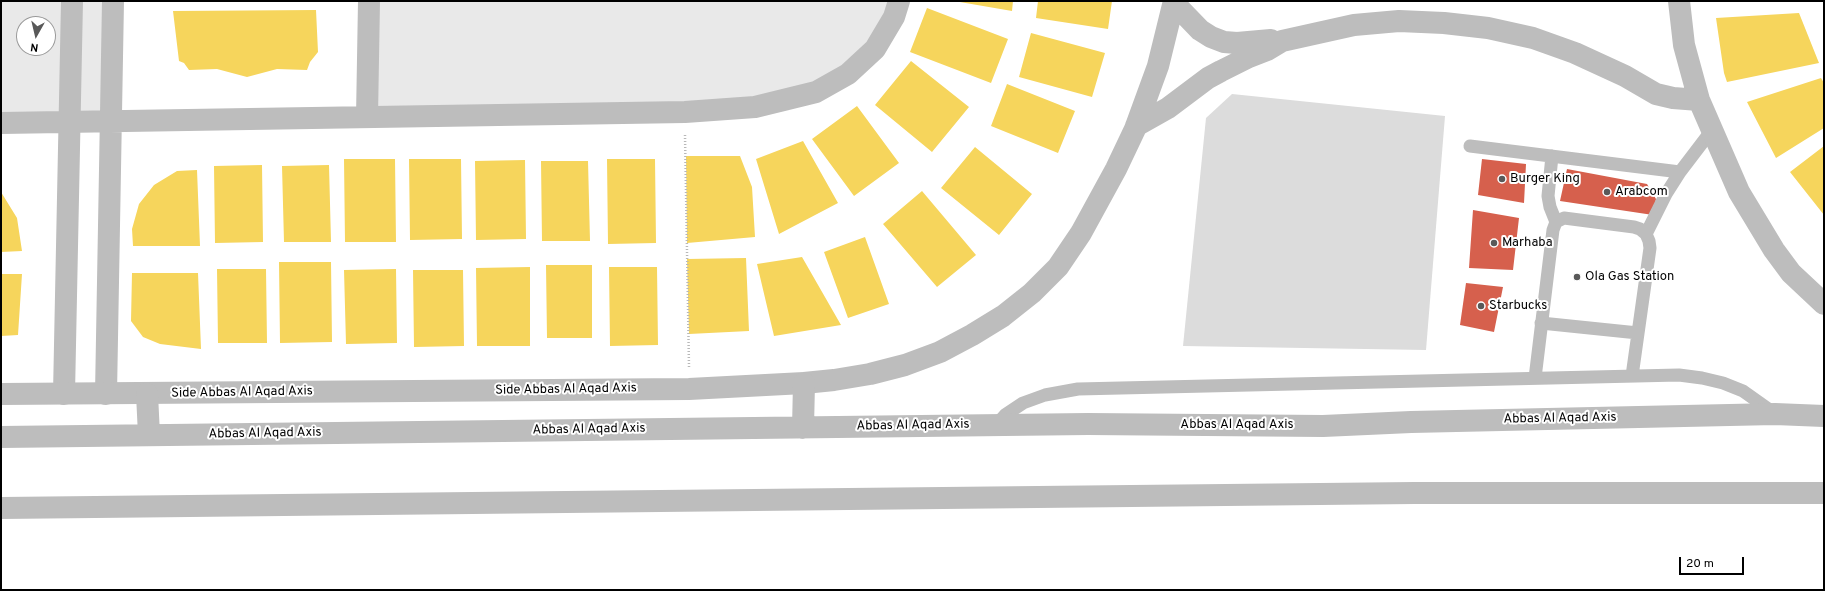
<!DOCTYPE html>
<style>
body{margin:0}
#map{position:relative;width:1825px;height:591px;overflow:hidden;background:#fff;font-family:Overpass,sans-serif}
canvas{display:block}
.frame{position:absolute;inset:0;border:2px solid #000;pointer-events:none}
.north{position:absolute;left:16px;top:16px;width:40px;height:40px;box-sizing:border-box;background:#fff;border:1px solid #999;border-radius:50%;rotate:188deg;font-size:11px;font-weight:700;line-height:16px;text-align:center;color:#000}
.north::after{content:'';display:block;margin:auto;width:14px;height:18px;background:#595959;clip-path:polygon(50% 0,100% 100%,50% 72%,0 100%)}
.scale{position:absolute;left:1679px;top:557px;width:65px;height:18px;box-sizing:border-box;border:2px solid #000;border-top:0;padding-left:5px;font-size:12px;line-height:14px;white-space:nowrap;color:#000;-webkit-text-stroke:3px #fff;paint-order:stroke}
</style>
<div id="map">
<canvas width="1825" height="591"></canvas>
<div class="frame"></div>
<div class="north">N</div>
<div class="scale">20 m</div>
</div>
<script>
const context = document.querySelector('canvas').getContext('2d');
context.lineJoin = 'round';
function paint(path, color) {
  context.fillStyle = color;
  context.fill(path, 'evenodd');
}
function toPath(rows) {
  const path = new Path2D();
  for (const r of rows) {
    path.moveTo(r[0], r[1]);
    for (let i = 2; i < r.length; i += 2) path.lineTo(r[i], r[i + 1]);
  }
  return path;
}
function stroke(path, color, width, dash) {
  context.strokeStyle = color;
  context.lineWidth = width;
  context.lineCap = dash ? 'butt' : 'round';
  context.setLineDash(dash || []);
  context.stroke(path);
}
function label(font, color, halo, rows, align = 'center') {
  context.font = font + ' Overpass,sans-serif';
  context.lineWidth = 4;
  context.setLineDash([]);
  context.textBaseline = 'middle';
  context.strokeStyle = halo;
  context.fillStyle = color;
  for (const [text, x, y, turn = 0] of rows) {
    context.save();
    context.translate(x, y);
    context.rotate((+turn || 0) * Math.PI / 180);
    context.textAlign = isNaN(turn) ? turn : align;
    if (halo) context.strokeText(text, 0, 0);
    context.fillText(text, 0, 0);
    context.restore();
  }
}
paint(toPath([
 [1,1,113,1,111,121,1,123],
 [24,24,48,24,48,48,24,48],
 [369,1,899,1,875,49,780,102,367,117]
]), '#e9e9e9');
paint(toPath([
 [954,1,1013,1,1012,11],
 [1038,1,1112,1,1108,29,1036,18],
 [927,8,1008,39,991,83,910,52],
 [316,10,318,52,310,62,307,70,277,69,247,77,217,69,189,70,184,63,179,61,173,11],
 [1799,13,1819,63,1727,82,1724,73,1716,18],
 [1031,33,1105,53,1092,97,1019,77],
 [911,61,969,107,932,152,875,105],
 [1821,78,1824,83,1824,128,1776,158,1747,102],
 [1007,84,1075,111,1058,153,991,126],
 [857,106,899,163,854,196,812,139],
 [803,141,838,203,779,234,756,159],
 [1824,146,1824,215,1790,172],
 [975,147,1032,194,999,235,941,188],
 [686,156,740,156,752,187,755,237,687,243],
 [344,159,395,159,396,242,345,242],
 [409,159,461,159,462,239,410,240],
 [607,159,655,159,656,243,608,244],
 [525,160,526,239,476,240,475,161],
 [541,161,588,161,590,241,542,241],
 [262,165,263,242,215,243,214,166],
 [329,165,331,242,284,242,282,166],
 [197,170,200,246,133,246,132,229,139,204,154,185,177,171],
 [922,191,976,255,937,287,883,224],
 [1,192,17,218,22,251,1,252],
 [865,237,889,304,848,318,824,252],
 [802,257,841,325,774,336,757,264],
 [746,258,749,331,689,334,687,259],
 [279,262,331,262,332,342,280,343],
 [546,265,592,265,592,338,547,338],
 [530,267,530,346,477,346,476,268],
 [609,267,657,267,658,345,610,346],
 [217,269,266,269,267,343,218,343],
 [396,269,397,343,346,344,344,270],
 [413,270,463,270,464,346,414,347],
 [132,273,198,273,201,349,160,344,143,337,131,321],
 [1,274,22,274,18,335,1,336]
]), '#f6d55c');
paint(toPath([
 [1482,159,1526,164,1524,203,1478,195],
 [1567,169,1647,184,1656,199,1653,215,1560,201],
 [1473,210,1519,218,1513,270,1469,268],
 [1466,283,1503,287,1494,332,1460,325]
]), '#d6604d');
paint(toPath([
 [1232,94,1445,116,1426,350,1183,346,1206,118]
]), '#dcdcdc');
stroke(toPath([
 [685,135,689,367]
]), '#b8b8b8', 2.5, [1, 2]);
stroke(toPath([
 [1470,146,1680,172],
 [1552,156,1548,196,1550,207,1556,222],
 [1646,234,1666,194,1680,172,1712,130],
 [1541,323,1638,333],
 [1535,378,1553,230,1556,222,1564,218,1634,227,1640,229,1646,234,1649,241,1650,248,1632,376],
 [996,425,1005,415,1023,403,1045,395,1078,389,1679,375,1702,378,1723,383,1743,391,1774,413]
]), '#bdbdbd', 13);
stroke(toPath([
 [367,117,369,1],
 [1,123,685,112,755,107,816,92,848,74,875,49,894,17,899,1],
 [64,394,72,1],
 [106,394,113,1]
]), '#bdbdbd', 22);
stroke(toPath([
 [1679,1,1684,45,1699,100,1739,192,1774,250,1791,273,1824,304],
 [1174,3,1200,30,1211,37,1224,42,1237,43,1271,40],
 [1136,126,1168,108,1208,78,1221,71,1249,57,1267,50,1282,41,1354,25,1399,21,1444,23,1488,28,1533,38,1575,53,1625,76,1656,94,1673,98,1699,100],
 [1,394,689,389,804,383,834,380,870,374,905,365,940,352,972,335,1003,316,1032,293,1058,267,1081,233,1116,169,1135,129,1158,66,1174,1]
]), '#bdbdbd', 22);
stroke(toPath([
 [147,394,149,435],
 [803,428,804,383],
 [1,437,1088,424,1323,426,1411,422,1775,414,1824,416],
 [1,508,1414,493,1824,493]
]), '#bdbdbd', 22);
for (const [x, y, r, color] of [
 [1502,179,4,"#595959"],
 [1607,192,4,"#595959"],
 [1494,243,4,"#595959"],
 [1577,277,4,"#595959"],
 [1481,306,4,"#595959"]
]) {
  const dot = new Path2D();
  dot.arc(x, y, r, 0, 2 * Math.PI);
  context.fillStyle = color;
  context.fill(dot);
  stroke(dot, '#fff', 1.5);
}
label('13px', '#000', '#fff', [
 ["Burger King",1510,179],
 ["Arabcom",1615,192],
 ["Marhaba",1502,243],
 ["Ola Gas Station",1585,277],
 ["Starbucks",1489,306]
], 'left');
label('13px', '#000', '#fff', [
 ["Side Abbas Al Aqad Axis",566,390,-1],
 ["Side Abbas Al Aqad Axis",242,393,-1],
 ["Abbas Al Aqad Axis",1560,419,-1],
 ["Abbas Al Aqad Axis",1237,425],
 ["Abbas Al Aqad Axis",913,426,-1],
 ["Abbas Al Aqad Axis",589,430,-1],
 ["Abbas Al Aqad Axis",265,434,-1]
]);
</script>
